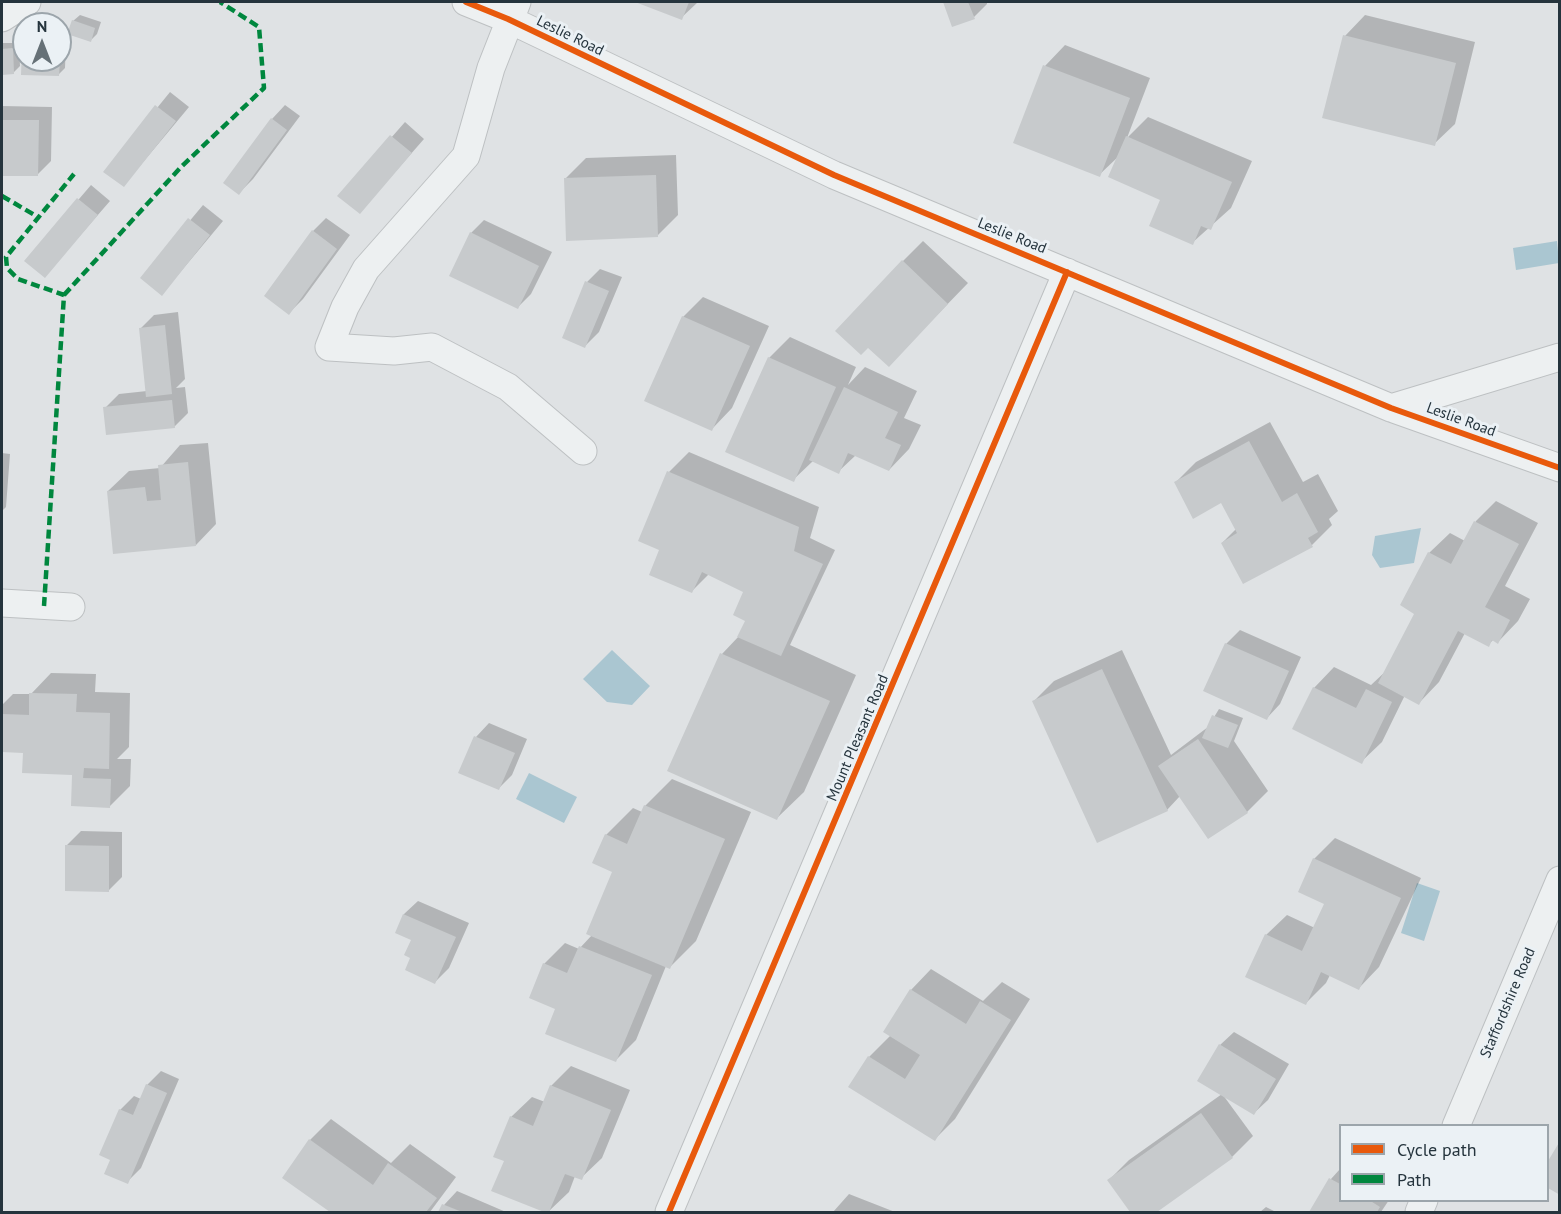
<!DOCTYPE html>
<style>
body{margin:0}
#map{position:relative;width:1561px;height:1214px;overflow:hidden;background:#dfe2e4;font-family:"PT Sans",sans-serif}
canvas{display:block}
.frame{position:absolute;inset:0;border:3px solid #25343d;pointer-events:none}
.legend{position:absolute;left:1339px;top:1124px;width:210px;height:78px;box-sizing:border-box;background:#ebf1f5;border:2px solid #9ca5ab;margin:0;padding:8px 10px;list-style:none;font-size:18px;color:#25343d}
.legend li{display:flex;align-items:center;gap:12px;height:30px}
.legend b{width:30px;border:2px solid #9ca5ab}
.north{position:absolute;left:12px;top:12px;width:60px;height:60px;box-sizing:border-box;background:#ebf1f5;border:2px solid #9ca5ab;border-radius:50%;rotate:0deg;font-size:16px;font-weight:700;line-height:24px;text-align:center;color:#25343d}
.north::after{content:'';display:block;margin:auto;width:21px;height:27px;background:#667177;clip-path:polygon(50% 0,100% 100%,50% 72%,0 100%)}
</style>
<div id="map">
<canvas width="1561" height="1214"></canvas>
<div class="frame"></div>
<ul class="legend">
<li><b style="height:8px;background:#e8590c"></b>Cycle path</li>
<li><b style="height:8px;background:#00873e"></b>Path</li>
</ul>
<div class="north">N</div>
</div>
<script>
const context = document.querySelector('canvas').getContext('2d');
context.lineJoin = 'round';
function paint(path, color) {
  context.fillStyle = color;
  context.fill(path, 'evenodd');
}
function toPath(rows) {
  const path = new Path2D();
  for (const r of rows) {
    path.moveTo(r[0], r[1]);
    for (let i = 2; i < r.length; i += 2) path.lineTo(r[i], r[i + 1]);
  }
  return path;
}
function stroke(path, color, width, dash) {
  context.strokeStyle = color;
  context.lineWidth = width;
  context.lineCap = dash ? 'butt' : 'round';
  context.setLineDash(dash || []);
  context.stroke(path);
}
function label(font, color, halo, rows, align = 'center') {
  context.font = font + ' "PT Sans",sans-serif';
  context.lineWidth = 6;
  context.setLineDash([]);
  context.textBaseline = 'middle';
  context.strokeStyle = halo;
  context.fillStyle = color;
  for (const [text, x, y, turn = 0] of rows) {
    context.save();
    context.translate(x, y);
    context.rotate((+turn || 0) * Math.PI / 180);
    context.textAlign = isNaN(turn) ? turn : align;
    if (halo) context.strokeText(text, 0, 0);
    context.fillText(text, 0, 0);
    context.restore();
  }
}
paint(toPath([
 [1557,241,1559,263,1516,270,1513,248],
 [1421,528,1414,563,1380,568,1372,555,1375,536],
 [612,650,650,686,632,705,607,702,583,679],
 [529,773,577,797,564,823,516,799],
 [1417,883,1440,891,1424,941,1401,933]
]), '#aac6d1');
paint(toPath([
 [639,2,698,2,681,18],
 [944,2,987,2,987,4,974,17,953,25],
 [80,15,101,22,97,34,90,41,73,21],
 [1365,15,1475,42,1455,124,1434,144,1345,36],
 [60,42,66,42,65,68,59,74,23,74,24,47,24,60,60,60],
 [2,43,19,43,20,66,13,73,2,73],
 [1065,45,1150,78,1127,138,1148,117,1252,161,1231,208,1192,243,1162,199,1119,156,1099,175,1015,143,1045,66],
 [170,92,189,107,124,185,106,171],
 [285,105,300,116,253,179,239,193,272,119],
 [2,106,52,107,51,161,37,175,2,174],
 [405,122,424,139,360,212,340,196],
 [676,155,678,215,657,236,566,178,586,158],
 [91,185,110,201,45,276,26,261],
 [203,205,223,221,162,294,142,278],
 [326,218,350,235,303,299,289,313,313,231],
 [484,220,552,252,531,294,518,307,471,233],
 [923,241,968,283,909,344,868,346,903,261],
 [600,269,622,277,599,332,585,346,587,282],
 [703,297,769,326,732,408,712,429,683,317],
 [178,312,185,379,176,388,185,387,188,413,174,427,105,408,119,394,147,391,141,328,154,315],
 [790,337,856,367,848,385,865,367,917,391,904,418,921,425,909,449,889,470,856,455,838,472,813,461,793,480,769,358],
 [1270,422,1303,482,1318,474,1338,511,1329,519,1332,525,1312,545,1222,543,1236,529,1221,501,1175,483,1196,462],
 [208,443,216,524,196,545,108,491,129,471,160,468,180,445],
 [689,452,819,507,810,538,835,550,790,645,856,675,804,792,777,818,722,654,739,636,747,620,746,591,709,574,692,591,661,549,669,472],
 [2,453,10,454,6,507,2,511],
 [1496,501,1538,523,1505,586,1530,599,1518,621,1498,642,1494,639,1488,645,1465,633,1439,682,1419,703,1405,695,1382,742,1361,762,1314,688,1334,667,1371,685,1386,671,1416,613,1429,553,1450,533,1465,541,1476,521],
 [1240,630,1301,657,1280,704,1267,718,1226,644],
 [1122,650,1171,755,1208,727,1219,709,1243,718,1234,741,1268,791,1247,812,1209,837,1180,796,1167,810,1033,702,1054,681],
 [51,673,96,674,95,692,130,693,129,747,117,759,131,759,130,786,110,806,73,774,24,752,2,751,2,705,13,694,31,694],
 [489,723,527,739,512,775,498,789,476,737],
 [672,779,751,812,696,941,670,967,666,966,636,1040,616,1060,557,1008,544,964,565,943,579,949,592,935,614,871,606,835,633,808,642,812,645,806],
 [81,831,122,832,122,877,108,891,67,845],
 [1335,838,1421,878,1379,967,1359,988,1330,975,1326,983,1305,1004,1266,935,1287,915,1315,928,1326,903,1314,859],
 [418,901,469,923,449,968,435,982,412,957,413,939,397,932,404,914],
 [931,969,983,1001,1002,982,1030,999,955,1119,935,1139,851,1087,869,1057,891,1035,885,1031,911,990],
 [1234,1032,1289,1064,1268,1100,1254,1113,1223,1095,1253,1136,1232,1157,1154,1212,1132,1212,1109,1180,1129,1160,1222,1094,1220,1045],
 [571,1066,630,1090,602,1158,581,1178,575,1176,569,1192,548,1212,493,1191,506,1161,511,1117,532,1097,545,1102,551,1086],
 [161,1071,179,1079,141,1168,127,1182,112,1159,120,1110,134,1096,141,1099,147,1085],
 [331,1119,391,1163,410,1144,456,1177,430,1212,333,1212,284,1177,310,1140],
 [1340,1169,1340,1200,1389,1200,1381,1212,1311,1212,1331,1179],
 [457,1191,506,1212,440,1212,444,1205],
 [849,1194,895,1212,833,1212],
 [1266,1207,1276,1212,1260,1212]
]), '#0003');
paint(toPath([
 [635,2,689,2,682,20],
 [943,2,968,2,975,19,952,27],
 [72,20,95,28,91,42,67,34],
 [1343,35,1456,63,1435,146,1322,118],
 [22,47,24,47,24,60,60,60,59,76,21,75],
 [13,48,14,74,2,75,2,49],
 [1043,65,1130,98,1100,177,1013,143],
 [155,105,176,121,124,187,103,172],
 [271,118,287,130,239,195,223,183],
 [2,120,39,120,38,176,2,176],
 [390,135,412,153,360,214,337,196],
 [1126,136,1232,182,1211,230,1201,226,1193,245,1149,226,1160,200,1108,177],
 [656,175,658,237,566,241,564,178],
 [77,198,98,215,45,278,24,261],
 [188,218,210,235,162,296,140,278],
 [312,230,337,249,289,315,264,296],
 [470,232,539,266,518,309,449,276],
 [902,260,948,304,889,367,868,348,861,355,835,331],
 [585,281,609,291,585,348,562,338],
 [682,316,750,346,712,431,644,401],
 [165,325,172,394,146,397,139,328],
 [768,357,836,387,794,482,725,452],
 [844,387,898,412,885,438,901,445,889,471,848,453,839,474,809,460],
 [172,400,175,428,106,435,103,407],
 [1249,441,1282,502,1297,493,1318,532,1308,538,1313,547,1243,584,1221,543,1237,533,1221,503,1193,519,1174,482],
 [188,462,196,546,113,554,107,491,145,487,147,501,161,500,158,465],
 [667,471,799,527,794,551,823,564,781,656,737,637,745,621,733,615,743,592,702,572,692,593,649,575,659,550,638,541],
 [1474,521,1519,544,1485,607,1510,620,1498,644,1492,640,1489,647,1458,631,1419,705,1378,683,1414,614,1400,605,1428,552,1451,564],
 [1225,643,1289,671,1267,720,1203,691],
 [720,653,830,701,777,820,667,771],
 [1102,669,1168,811,1097,843,1032,701],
 [1313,687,1356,708,1366,689,1392,702,1362,764,1292,729],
 [29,693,77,694,76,712,110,713,109,769,84,768,83,778,111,779,110,808,71,806,72,775,22,773,23,753,2,752,2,714,29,715],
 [1212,715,1238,725,1228,748,1202,738],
 [474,736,515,753,499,790,458,773],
 [1198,739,1248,813,1208,839,1158,766],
 [644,805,725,839,670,969,586,934,612,872,592,863,605,834,627,844],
 [65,845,109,846,109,892,65,891],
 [1313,858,1401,898,1359,990,1321,972,1306,1005,1245,977,1265,934,1302,951,1324,904,1298,892],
 [403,914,456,937,435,984,405,970,410,958,404,955,411,940,395,933],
 [579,946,652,975,616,1062,545,1034,555,1009,529,998,543,963,567,973],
 [910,989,966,1024,980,1001,1011,1020,935,1141,848,1087,868,1056,905,1079,920,1055,883,1032],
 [1219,1044,1276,1079,1254,1115,1197,1081],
 [146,1084,167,1093,128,1184,104,1174,110,1160,99,1155,119,1109,133,1115],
 [550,1085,611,1110,582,1180,565,1174,549,1212,544,1212,491,1191,504,1161,493,1157,510,1116,533,1126],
 [1201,1113,1233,1158,1157,1212,1130,1212,1107,1180],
 [309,1139,373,1185,388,1163,437,1198,426,1212,330,1212,282,1178],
 [1560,1141,1560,1195,1548,1188,1548,1161],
 [1329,1178,1340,1184,1340,1200,1369,1200,1380,1207,1377,1212,1309,1212],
 [442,1204,462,1212,438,1212]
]), '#c7cacc');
const minor = toPath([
 [466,2,508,19,834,175,1391,408,1560,468],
 [517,2,491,68,466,156,366,269,345,307,329,347,394,351,432,347,508,387,583,451],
 [2,18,27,2],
 [1391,408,1560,357],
 [2,603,71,607],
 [1456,1126,1560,880],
 [669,1212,1067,272],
 [1419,1212,1424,1200]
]);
stroke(minor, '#bdc0c2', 29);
stroke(minor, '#edf0f1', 27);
stroke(toPath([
 [2,196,38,217],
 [64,295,181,167,264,88,259,27,220,2],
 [44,606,64,295,18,279,7,268,6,257,74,174]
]), '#00873e', 4.5, [9, 4.5]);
stroke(toPath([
 [466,2,508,19,834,175,1391,408,1560,468],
 [669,1212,1067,272]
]), '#e8590c', 6);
label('15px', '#25343d', '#ebf1f5', [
 ["Leslie Road",570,36,26],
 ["Leslie Road",1012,236,22],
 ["Leslie Road",1461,420,20],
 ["Mount Pleasant Road",858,738,-67],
 ["Staffordshire Road",1508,1003,-67]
]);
</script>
